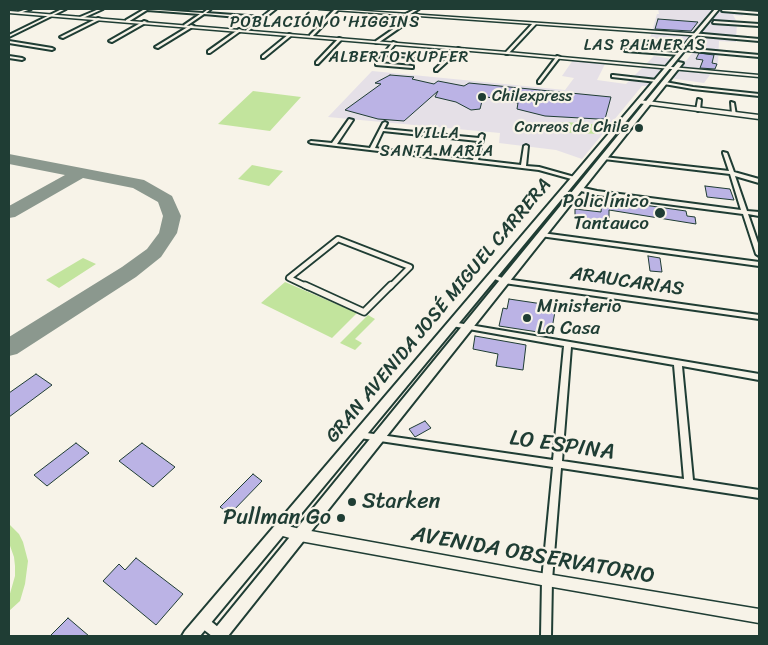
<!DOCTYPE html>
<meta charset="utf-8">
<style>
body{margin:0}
#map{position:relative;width:768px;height:645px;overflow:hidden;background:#f7f3e8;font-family:Sriracha,sans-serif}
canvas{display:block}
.frame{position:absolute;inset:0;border:10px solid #1f3d34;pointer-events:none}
</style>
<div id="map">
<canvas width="768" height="645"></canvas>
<div class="frame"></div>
</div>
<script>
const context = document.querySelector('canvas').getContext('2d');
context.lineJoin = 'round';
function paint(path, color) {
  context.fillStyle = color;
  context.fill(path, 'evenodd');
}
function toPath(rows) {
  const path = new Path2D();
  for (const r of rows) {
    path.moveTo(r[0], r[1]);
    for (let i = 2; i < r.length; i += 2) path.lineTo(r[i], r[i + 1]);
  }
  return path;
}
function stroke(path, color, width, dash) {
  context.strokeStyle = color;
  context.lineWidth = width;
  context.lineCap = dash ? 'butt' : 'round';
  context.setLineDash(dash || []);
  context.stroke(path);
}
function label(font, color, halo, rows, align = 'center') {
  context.font = font + ' Sriracha,sans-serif';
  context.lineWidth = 4.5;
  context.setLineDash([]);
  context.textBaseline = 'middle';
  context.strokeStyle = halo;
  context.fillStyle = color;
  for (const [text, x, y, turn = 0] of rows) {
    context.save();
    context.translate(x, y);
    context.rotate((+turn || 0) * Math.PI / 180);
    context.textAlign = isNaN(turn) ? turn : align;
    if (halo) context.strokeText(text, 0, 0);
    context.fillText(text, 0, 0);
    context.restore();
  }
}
paint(toPath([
 [658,9,738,9,739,11,759,12,759,14,741,12,743,16,733,15,737,22,736,42,719,41,718,64,704,83,656,76,647,86,642,86,582,159,556,150,499,143,500,133,328,117,372,71,565,90,574,78,562,76,573,60,605,64,597,80,626,84,654,56,686,61,700,43,650,38,657,14,659,14]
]), '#e5e0e7');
paint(toPath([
 [253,91,301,97,270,131,218,124],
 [566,122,602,125,603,123,609,124,599,134,555,132,564,128,560,127,560,123],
 [252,165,267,168,283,171,269,186,238,179],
 [83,258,96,264,59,288,46,280],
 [285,282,357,313,332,338,261,303],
 [368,315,375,319,355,339,362,343,355,350,340,343],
 [9,524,19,534,23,542,28,561,25,584,20,601,9,611,9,597,15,576,15,566,14,557,9,543]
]), '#c2e49d');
paint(toPath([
 [9,154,144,180,172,196,181,216,177,233,161,257,136,277,17,354,9,356,9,337,122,267,147,249,159,233,163,216,158,202,133,188,83,178,15,217,9,218,9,206,65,175,9,164,9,154]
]), '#8b988e');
const building = toPath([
 [658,19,698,22,691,31,655,29,658,19],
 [699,53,714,55,712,63,717,64,715,69,700,68,703,60,696,59,699,53],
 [390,75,414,77,412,79,434,84,438,81,464,86,469,83,611,97,605,119,598,119,545,116,517,109,518,103,487,97,482,101,480,109,471,110,456,102,435,97,438,91,404,121,378,119,345,110,381,84,375,83,390,75],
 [705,186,730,189,734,200,707,197,705,186],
 [602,199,631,203,631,201,644,203,644,205,686,211,687,216,695,217,696,224,609,210,609,222,575,217,575,209,601,212,602,199],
 [648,256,660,258,662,272,650,271,648,256],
 [509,299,556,306,551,334,499,326,503,308,507,309,509,299],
 [475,336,526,345,523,370,496,366,498,354,473,349,475,336],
 [36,374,52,385,9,417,9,393,36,374],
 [425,421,431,428,415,437,409,429,425,421],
 [76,443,89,453,47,486,34,475,76,443],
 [142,443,175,467,153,487,119,461,142,443],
 [253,474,262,481,230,514,220,507,253,474],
 [136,558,183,594,156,625,103,581,119,564,125,570,136,558],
 [68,618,89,636,50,636,68,618]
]);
paint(building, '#bbb3e5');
stroke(building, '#1f3d34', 1);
const pedestrianFar1 = toPath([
 [308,287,289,278,338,239,410,267,390,287]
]);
const pedestrian = toPath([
 [305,285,364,312,391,285]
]);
const minor = toPath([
 [27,9,31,9,20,13,18,12,27,9],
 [62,9,66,9,9,37,9,35,62,9],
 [99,9,103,9,83,18,80,17,99,9],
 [143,9,203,13,208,9,211,9,206,13,262,17,272,9,276,9,247,32,246,30,260,19,204,14,185,27,184,25,200,14,147,10,128,22,126,22,126,20,143,10,143,9],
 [335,9,338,10,312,37,310,37,310,35,335,9],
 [415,9,419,9,407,16,404,15,415,9],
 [723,9,759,12,759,14,722,11,723,9],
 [415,14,418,15,378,43,376,43,376,41,415,14],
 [98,18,101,19,63,38,60,37,98,18],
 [144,21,147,22,112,42,109,41,144,21],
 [714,21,759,24,759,26,713,23,714,21],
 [533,23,536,24,508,54,506,54,506,52,533,23],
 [191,25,194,26,158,48,155,47,191,25],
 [239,29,242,30,210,53,208,53,208,51,239,29],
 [289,34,292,35,264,58,262,58,262,56,289,34],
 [703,34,759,39,759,41,702,36,703,34],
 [339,38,342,39,318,64,316,64,316,62,339,38],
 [9,41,52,48,54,49,52,50,9,43,9,41],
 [635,41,686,44,688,45,686,46,634,43,635,41],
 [393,42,396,43,388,53,424,56,426,57,424,58,386,55,380,63,413,66,413,68,412,68,376,65,376,63,393,42],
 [458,48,461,49,437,71,435,71,435,69,458,48],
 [683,48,759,55,759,57,682,50,683,48],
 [626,49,679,53,681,54,679,55,625,51,625,49,626,49],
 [9,56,22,58,24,59,22,60,9,58,9,56],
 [557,56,560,57,540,83,538,83,538,81,557,56],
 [613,75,657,80,659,81,657,82,612,77,612,75,613,75],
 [665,82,693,87,759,94,759,96,693,89,664,84,663,83,665,82],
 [698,99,701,100,700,110,698,111,696,110,698,99],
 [731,102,734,103,736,115,732,114,731,102],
 [349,119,353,120,337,144,370,148,383,123,385,122,387,123,384,129,479,138,480,135,482,134,484,135,478,160,521,165,524,146,526,145,528,146,526,166,539,167,578,178,575,180,539,170,311,143,309,142,311,141,332,143,349,119],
 [383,131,478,141,473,160,375,148,383,131],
 [723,152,727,153,734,172,759,179,759,183,735,176,747,211,759,212,759,216,748,214,759,246,759,256,756,254,743,214,597,195,577,190,576,189,579,187,597,191,741,210,730,174,604,159,602,158,604,157,729,171,723,153,723,152],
 [542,233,759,262,759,266,540,236,540,234,542,233],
 [492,274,505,279,759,315,759,319,504,283,490,277,489,276,492,274],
 [450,322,452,322,759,374,759,380,682,366,693,480,759,490,759,498,561,468,552,580,551,636,541,636,542,580,553,467,360,438,357,437,356,435,357,433,360,432,553,460,564,346,452,326,450,326,449,324,450,322],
 [571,347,674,365,684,479,562,461,571,347],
 [203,617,207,618,224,632,225,636,212,636,199,626,198,622,199,618,203,617]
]);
const tertiary = toPath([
 [319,9,335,9,703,34,705,35,703,36,319,9],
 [9,11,507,52,759,75,759,77,507,54,9,13,9,11],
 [639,100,759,115,759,119,637,103,637,101,639,100]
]);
const secondary = toPath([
 [280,524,300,529,547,574,759,609,759,623,547,586,300,541,276,534,274,530,276,526,280,524]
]);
const primary = toPath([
 [715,9,719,9,200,636,182,636,185,631,715,9],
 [678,62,683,63,228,636,210,636,213,631,678,62]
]);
stroke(pedestrianFar1, '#1f3d34', 8);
stroke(pedestrian, '#1f3d34', 9);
stroke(minor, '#1f3d34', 4);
stroke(tertiary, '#1f3d34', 3);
stroke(secondary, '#1f3d34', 3);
stroke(primary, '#1f3d34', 4);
stroke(pedestrianFar1, '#f7f3e8', 4.5);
stroke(pedestrian, '#f7f3e8', 5.5);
paint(minor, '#f7f3e8');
paint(tertiary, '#f7f3e8');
paint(secondary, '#f7f3e8');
paint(primary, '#f7f3e8');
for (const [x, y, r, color] of [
 [482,97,5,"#1f3d34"],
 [639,128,5,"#1f3d34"],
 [660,213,6,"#1f3d34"],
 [527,318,5,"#1f3d34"],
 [352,502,5,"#1f3d34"],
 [341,518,5,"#1f3d34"]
]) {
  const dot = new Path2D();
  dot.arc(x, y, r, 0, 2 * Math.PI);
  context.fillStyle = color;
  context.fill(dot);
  stroke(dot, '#f7f3e8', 2);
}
context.letterSpacing = '1px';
label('16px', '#1f3d34', '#f7f3e8', [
 ["POBLACIÓN O'HIGGINS",325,23],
 ["LAS PALMERAS",645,46],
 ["ALBERTO KUPFER",399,58],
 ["VILLA",437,134],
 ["SANTA MARÍA",437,152]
]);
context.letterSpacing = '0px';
label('16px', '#1f3d34', '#f7f3e8', [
 ["Chilexpress",492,97],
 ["Correos de Chile",629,128,"right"]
], 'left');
label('19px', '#1f3d34', '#f7f3e8', [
 ["Policlínico",649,202],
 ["Tantauco",649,224],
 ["Ministerio",537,307,"left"],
 ["La Casa",537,329,"left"]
], 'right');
label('19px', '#1f3d34', '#f7f3e8', [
 ["ARAUCARIAS",627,282,8],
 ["GRAN AVENIDA JOSÉ MIGUEL CARRERA",439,311,-50]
]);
label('22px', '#1f3d34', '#f7f3e8', [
 ["LO ESPINA",562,446,8],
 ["AVENIDA OBSERVATORIO",533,556,10]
]);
label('22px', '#1f3d34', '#f7f3e8', [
 ["Starken",362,502],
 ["Pullman Go",331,518,"right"]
], 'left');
</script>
